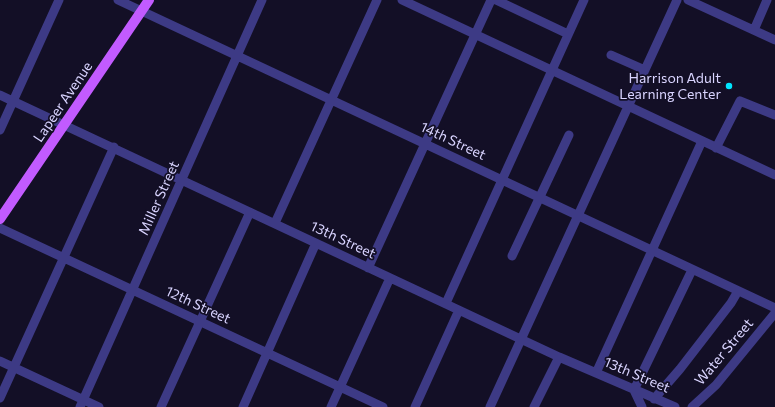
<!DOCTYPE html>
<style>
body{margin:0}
canvas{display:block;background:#130f26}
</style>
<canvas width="775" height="407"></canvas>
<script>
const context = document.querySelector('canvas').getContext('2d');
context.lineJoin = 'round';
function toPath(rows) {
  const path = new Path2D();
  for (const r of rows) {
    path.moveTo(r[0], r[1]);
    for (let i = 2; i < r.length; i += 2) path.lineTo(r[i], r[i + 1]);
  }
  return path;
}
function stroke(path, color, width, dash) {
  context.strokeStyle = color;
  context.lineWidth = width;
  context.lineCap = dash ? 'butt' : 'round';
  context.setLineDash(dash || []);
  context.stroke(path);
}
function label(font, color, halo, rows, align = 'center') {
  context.font = font + ' Commissioner,sans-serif';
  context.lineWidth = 3.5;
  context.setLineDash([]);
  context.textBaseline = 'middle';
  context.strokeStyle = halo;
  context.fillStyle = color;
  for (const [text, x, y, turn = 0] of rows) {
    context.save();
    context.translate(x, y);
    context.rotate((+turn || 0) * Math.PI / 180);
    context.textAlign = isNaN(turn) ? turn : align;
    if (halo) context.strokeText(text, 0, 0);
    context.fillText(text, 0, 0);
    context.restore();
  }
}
stroke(toPath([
 [118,0,775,308],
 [402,0,775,175],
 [496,0,568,34],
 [688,0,775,40],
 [754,30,767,0],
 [611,55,645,70],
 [0,95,559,357,675,407],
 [0,130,59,0],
 [716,148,740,101,775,115],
 [275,223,377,0],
 [0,228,383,407],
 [512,256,569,135],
 [368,268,491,0],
 [446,303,584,0],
 [0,361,99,407],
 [596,373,702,141],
 [634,390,692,270],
 [634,390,642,407],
 [0,398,114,147],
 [654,399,680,369,731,303,738,291],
 [80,407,262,0],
 [161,407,250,212],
 [243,407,316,243],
 [331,407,390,278],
 [415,407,459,310],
 [490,407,677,0],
 [534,407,559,357],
 [692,407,716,385,775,313]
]), '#3d3a85', 9);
stroke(toPath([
 [0,219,149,0]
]), '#c25bff', 10);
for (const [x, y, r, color] of [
 [729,86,4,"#00e5ff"]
]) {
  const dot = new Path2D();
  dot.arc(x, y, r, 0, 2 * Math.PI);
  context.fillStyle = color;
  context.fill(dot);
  stroke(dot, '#130f26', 1.5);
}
label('14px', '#d9d4ff', '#130f26', [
 ["Harrison Adult",721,78],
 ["Learning Center",721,94]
], 'right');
label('14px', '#d9d4ff', '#130f26', [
 ["Lapeer Avenue",63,102,-56],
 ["14th Street",453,141,25],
 ["Miller Street",159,198,-66],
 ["13th Street",343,240,25],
 ["12th Street",198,305,25],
 ["Water Street",724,352,-50],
 ["13th Street",637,375,23]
]);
</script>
